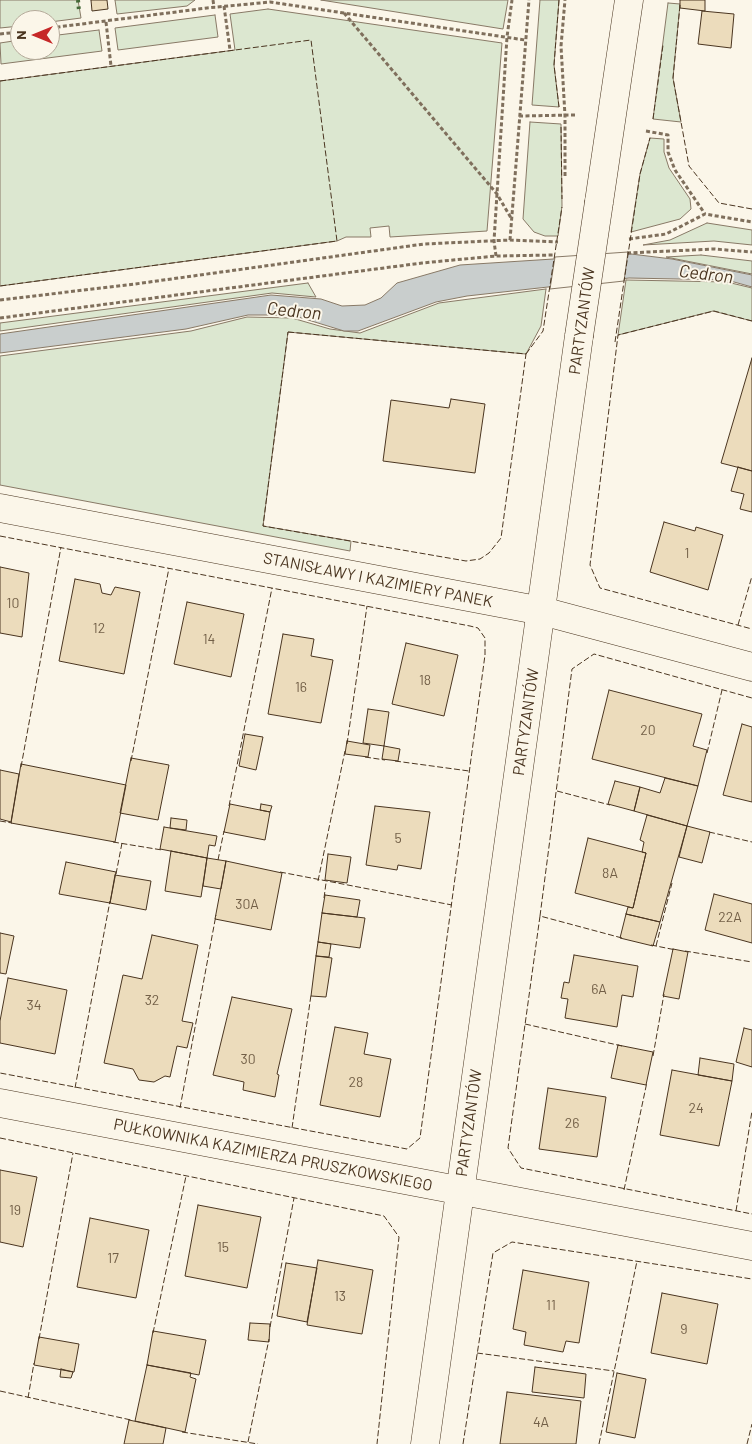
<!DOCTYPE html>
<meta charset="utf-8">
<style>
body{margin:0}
#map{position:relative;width:752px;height:1444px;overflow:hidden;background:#fbf6e9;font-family:Barlow,sans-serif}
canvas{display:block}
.north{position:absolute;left:10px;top:10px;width:50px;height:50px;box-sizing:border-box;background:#fbf6e9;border:1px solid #b4a999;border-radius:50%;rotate:270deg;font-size:14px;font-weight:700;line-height:20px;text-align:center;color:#4a3520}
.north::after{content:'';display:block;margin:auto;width:18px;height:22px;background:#c62828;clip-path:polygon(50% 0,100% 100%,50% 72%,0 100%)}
</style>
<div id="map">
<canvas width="752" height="1444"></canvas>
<div class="north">N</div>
</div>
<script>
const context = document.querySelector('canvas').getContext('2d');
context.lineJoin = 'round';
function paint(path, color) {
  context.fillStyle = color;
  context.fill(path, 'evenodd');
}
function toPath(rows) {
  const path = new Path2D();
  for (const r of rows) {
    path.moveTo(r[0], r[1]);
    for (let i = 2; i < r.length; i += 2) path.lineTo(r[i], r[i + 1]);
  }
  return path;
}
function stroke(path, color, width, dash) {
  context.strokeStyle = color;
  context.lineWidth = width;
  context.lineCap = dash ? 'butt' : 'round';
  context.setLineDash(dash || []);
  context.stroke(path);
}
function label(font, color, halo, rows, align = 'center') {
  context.font = font + ' Barlow,sans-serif';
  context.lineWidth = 4;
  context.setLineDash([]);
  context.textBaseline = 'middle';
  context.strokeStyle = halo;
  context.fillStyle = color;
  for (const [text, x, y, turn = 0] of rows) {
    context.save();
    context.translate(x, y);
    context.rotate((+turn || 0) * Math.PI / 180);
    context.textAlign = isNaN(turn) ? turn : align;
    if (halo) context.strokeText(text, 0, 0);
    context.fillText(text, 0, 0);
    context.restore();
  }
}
const green = toPath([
 [0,0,78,0,81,18,50,22,50,20,20,20,20,26,0,28,0,0],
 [115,0,195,0,187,6,117,14,115,0],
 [321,0,508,0,503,29,321,0],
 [540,0,559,0,554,65,559,107,532,105,540,0],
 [668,3,680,4,673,78,681,122,653,119,668,3],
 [268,9,502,43,487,231,390,237,389,226,370,228,371,237,346,237,337,241,0,286,0,81,235,50,230,14,268,9],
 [215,15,218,37,118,50,115,28,215,15],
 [99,30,102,51,1,64,0,43,20,40,20,50,50,50,50,36,99,30],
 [530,122,561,124,562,206,558,236,545,236,534,232,523,219,530,122],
 [650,138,664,139,664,152,669,168,690,199,691,209,680,219,631,232,640,174,650,138],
 [707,223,752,230,752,245,714,241,643,245,670,240,707,223],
 [701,255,752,261,752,274,666,257,701,255],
 [626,280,727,282,752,288,752,321,713,311,618,335,626,280],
 [308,283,316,297,272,293,0,331,0,323,308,283],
 [546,289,541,326,526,354,288,332,263,526,351,541,350,551,0,485,0,356,191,331,247,317,292,318,330,329,360,333,439,303,546,289]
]);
paint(green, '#dce7d0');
stroke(green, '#887966', 1);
const water = toPath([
 [631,254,672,259,752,275,752,287,727,280,629,278,467,296,436,302,358,331,344,331,292,315,248,315,186,329,0,353,0,334,271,295,321,299,342,306,365,305,381,298,397,283,460,265,631,254]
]);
paint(water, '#c9cecd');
stroke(water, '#887966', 1);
const pier = toPath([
 [628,252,624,281,550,289,555,257,628,252]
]);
paint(pier, '#fbf6e9');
stroke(pier, '#887966', 1);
const building = toPath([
 [91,0,107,0,108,9,92,11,91,0],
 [680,0,705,0,705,11,680,8,680,0],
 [702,11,734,14,731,48,698,44,702,11],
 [752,358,752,471,721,463,752,358],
 [451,399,485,404,475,473,383,461,391,400,449,408,451,399],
 [738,467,752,471,752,512,740,509,744,494,731,491,738,467],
 [664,522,695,531,696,527,723,535,708,590,650,572,664,522],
 [0,567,29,573,22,637,0,633,0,567],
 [75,579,100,584,102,593,111,595,115,587,140,592,124,674,59,661,75,579],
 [187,602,244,614,231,677,174,664,187,602],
 [283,634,314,639,311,656,333,660,321,723,268,714,283,634],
 [406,643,458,655,444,716,392,704,406,643],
 [609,690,702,714,693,746,707,750,698,786,592,759,609,690],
 [368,709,389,712,384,746,363,743,368,709],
 [742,724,752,727,752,802,723,795,742,724],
 [245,734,263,737,256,770,239,766,245,734],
 [347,741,370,745,368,757,345,754,347,741],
 [384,746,400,749,398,761,382,759,384,746],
 [131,758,169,765,158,820,120,813,131,758],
 [21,764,126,785,115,842,11,823,21,764],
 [0,770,19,774,11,822,0,819,0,770],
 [665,778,698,786,687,826,634,811,640,787,660,793,665,778],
 [615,781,640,787,634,811,608,804,615,781],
 [230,804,270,812,265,840,224,832,230,804],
 [261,804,272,806,270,812,260,810,261,804],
 [375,806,430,812,421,869,398,865,397,870,366,865,375,806],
 [647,815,687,826,660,922,626,914,628,907,633,908,646,853,642,852,644,842,640,840,647,815],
 [171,818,187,820,186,830,170,828,171,818],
 [687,826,710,832,702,863,679,857,687,826],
 [164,827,217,836,215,846,209,845,207,858,160,849,164,827],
 [588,838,646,853,633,908,575,893,588,838],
 [171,851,207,858,201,897,165,891,171,851],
 [328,854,351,857,347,883,325,880,328,854],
 [207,858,226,861,221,889,203,886,207,858],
 [226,861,282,873,271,930,215,919,226,861],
 [66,862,116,872,110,903,59,894,66,862],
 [115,875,151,881,146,910,110,903,115,875],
 [714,894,752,904,752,943,705,930,714,894],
 [325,895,360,900,357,917,322,913,325,895],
 [322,913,365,918,360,948,318,942,322,913],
 [626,914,660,922,653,946,620,938,626,914],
 [0,933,14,936,6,974,0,973,0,933],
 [152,935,198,945,182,1021,193,1023,187,1048,177,1046,170,1077,165,1076,154,1082,139,1080,133,1069,104,1063,123,975,142,979,152,935],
 [318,942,331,944,329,957,316,956,318,942],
 [673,949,688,952,679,999,663,996,673,949],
 [574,955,638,966,633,997,622,995,617,1027,565,1018,568,999,561,998,564,982,569,983,574,955],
 [316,956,332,958,326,997,311,996,316,956],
 [8,978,67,990,55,1054,0,1043,0,1021,8,978],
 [232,997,292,1009,277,1074,279,1075,275,1097,243,1090,244,1082,213,1075,232,997],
 [335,1027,368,1033,364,1054,391,1059,380,1117,320,1105,335,1027],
 [744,1028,752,1030,752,1067,736,1062,744,1028],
 [618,1045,653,1052,646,1085,611,1078,618,1045],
 [700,1058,734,1064,732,1081,698,1075,700,1058],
 [672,1070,732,1081,719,1146,660,1135,672,1070],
 [548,1088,606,1097,597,1157,539,1149,548,1088],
 [0,1170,37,1177,23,1247,0,1242,0,1170],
 [198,1205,261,1217,247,1288,185,1276,198,1205],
 [90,1218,149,1230,136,1298,77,1287,90,1218],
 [318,1260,373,1270,362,1334,307,1325,318,1260],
 [286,1263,317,1268,307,1322,277,1316,286,1263],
 [523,1270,589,1282,579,1343,566,1341,563,1352,524,1345,526,1332,513,1329,523,1270],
 [662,1293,718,1304,707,1364,651,1353,662,1293],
 [250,1323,270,1324,269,1342,248,1340,250,1323],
 [153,1331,206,1340,199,1375,147,1365,153,1331],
 [39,1337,79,1344,74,1372,34,1365,39,1337],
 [147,1365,191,1373,190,1377,196,1379,185,1432,135,1421,147,1365],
 [535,1367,586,1374,584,1398,532,1392,535,1367],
 [61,1369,73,1372,71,1378,60,1377,61,1369],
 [617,1373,646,1379,635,1438,606,1432,617,1373],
 [507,1392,581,1401,576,1444,500,1444,507,1392],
 [129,1420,166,1428,163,1444,124,1444,129,1420]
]);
paint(building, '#ecdcbc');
stroke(building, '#4a3520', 1);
const street = toPath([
 [0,508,542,611,752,667],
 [0,1103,752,1246]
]);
const secondary = toPath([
 [599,202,629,0],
 [425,1444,579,336]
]);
stroke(street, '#4a3520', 29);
stroke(secondary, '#4a3520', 29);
stroke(toPath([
 [213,0,214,7],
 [224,6,230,50],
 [344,13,497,194,511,218],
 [106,22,111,66],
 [50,28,207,8,270,2,525,40],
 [0,34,20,32],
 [519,116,575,115],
 [646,131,668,135,668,152,675,170,705,214],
 [565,176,565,116,561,46,565,0],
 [629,239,666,234,705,214,752,222],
 [510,240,529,0],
 [627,253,714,249,752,252],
 [496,256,494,241,507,37,512,0],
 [0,300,135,284,424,244,510,240,558,242],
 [0,318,422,263,496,256,555,255]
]), '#7f6f5c', 3, [4, 2.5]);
stroke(street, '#fbf6e9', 28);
stroke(secondary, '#fbf6e9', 28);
const secondaryBridge = toPath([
 [579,336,599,202]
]);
stroke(secondaryBridge, '#4a3520', 29, []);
stroke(secondaryBridge, '#fbf6e9', 28);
stroke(toPath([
 [78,0,79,11]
]), '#436837', 4, [2.5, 4]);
stroke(toPath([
 [559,0,554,65,559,107],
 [680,5,673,78,689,166,719,203,752,209],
 [0,81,311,40,337,241,0,286],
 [653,119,663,45],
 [561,127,562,199],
 [752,321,714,311,618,335,590,565,600,588,752,629],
 [288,332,526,354,501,538,489,553,480,559,466,561,263,526,288,332],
 [615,342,640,174,650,138],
 [526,354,543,331,562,207],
 [0,536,470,626,478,628,485,638,485,655,420,1138,407,1149,0,1073],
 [738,625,752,576],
 [347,744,367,606],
 [707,753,722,690],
 [365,757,385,760],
 [131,761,169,568],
 [395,761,469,771],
 [21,767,61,547],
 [557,791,610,805],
 [229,806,272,588],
 [0,821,12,823],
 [709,832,752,842],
 [113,842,162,850],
 [218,860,224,831],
 [280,872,452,905],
 [116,874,122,843],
 [318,881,345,751],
 [324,898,326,883],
 [540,916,572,669,594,654,752,698],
 [622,938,540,916,508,1148,521,1168,752,1214],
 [651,945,676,950],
 [656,946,672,883],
 [685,951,752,962],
 [525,1024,622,1046],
 [653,1056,664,994],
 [75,1088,110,901],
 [180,1108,216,915],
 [292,1128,311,995],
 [0,1138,384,1216,399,1237,377,1444],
 [624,1190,647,1082],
 [736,1211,752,1111],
 [270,1327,294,1198],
 [153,1333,186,1176],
 [39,1339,73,1153],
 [477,1353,614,1371],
 [0,1391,131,1420],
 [28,1398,34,1363],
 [182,1432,258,1444],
 [248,1442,269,1339],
 [463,1444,493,1253,512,1242,752,1279],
 [599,1444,637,1261],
 [747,1444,752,1424]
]), '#4a3520', 1, [6, 2.5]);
label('14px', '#725f47', null, [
 ["1",687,553],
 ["10",13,603],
 ["12",99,628],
 ["14",209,639],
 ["18",425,680],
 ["16",301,687],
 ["20",648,730],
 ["5",398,838],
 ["8A",610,873],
 ["30A",247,904],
 ["22A",730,917],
 ["6A",599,989],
 ["32",152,1000],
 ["34",34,1005],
 ["30",248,1059],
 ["28",356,1082],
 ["24",696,1108],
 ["26",572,1123],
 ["19",15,1210],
 ["15",223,1247],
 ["17",113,1258],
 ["13",340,1296],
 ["11",551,1305],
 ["9",684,1329],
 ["4A",541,1422]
]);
label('16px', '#4a3520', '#fbf6e9', [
 ["PARTYZANTÓW",582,321,-82],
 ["STANISŁAWY I KAZIMIERY PANEK",378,580,11],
 ["PARTYZANTÓW",526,722,-82],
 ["PARTYZANTÓW",469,1123,-82],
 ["PUŁKOWNIKA KAZIMIERZA PRUSZKOWSKIEGO",273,1155,11]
]);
label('italic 18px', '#4a3520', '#fbf6e9', [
 ["Cedron",706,274,7],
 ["Cedron",294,311,6]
]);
</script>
